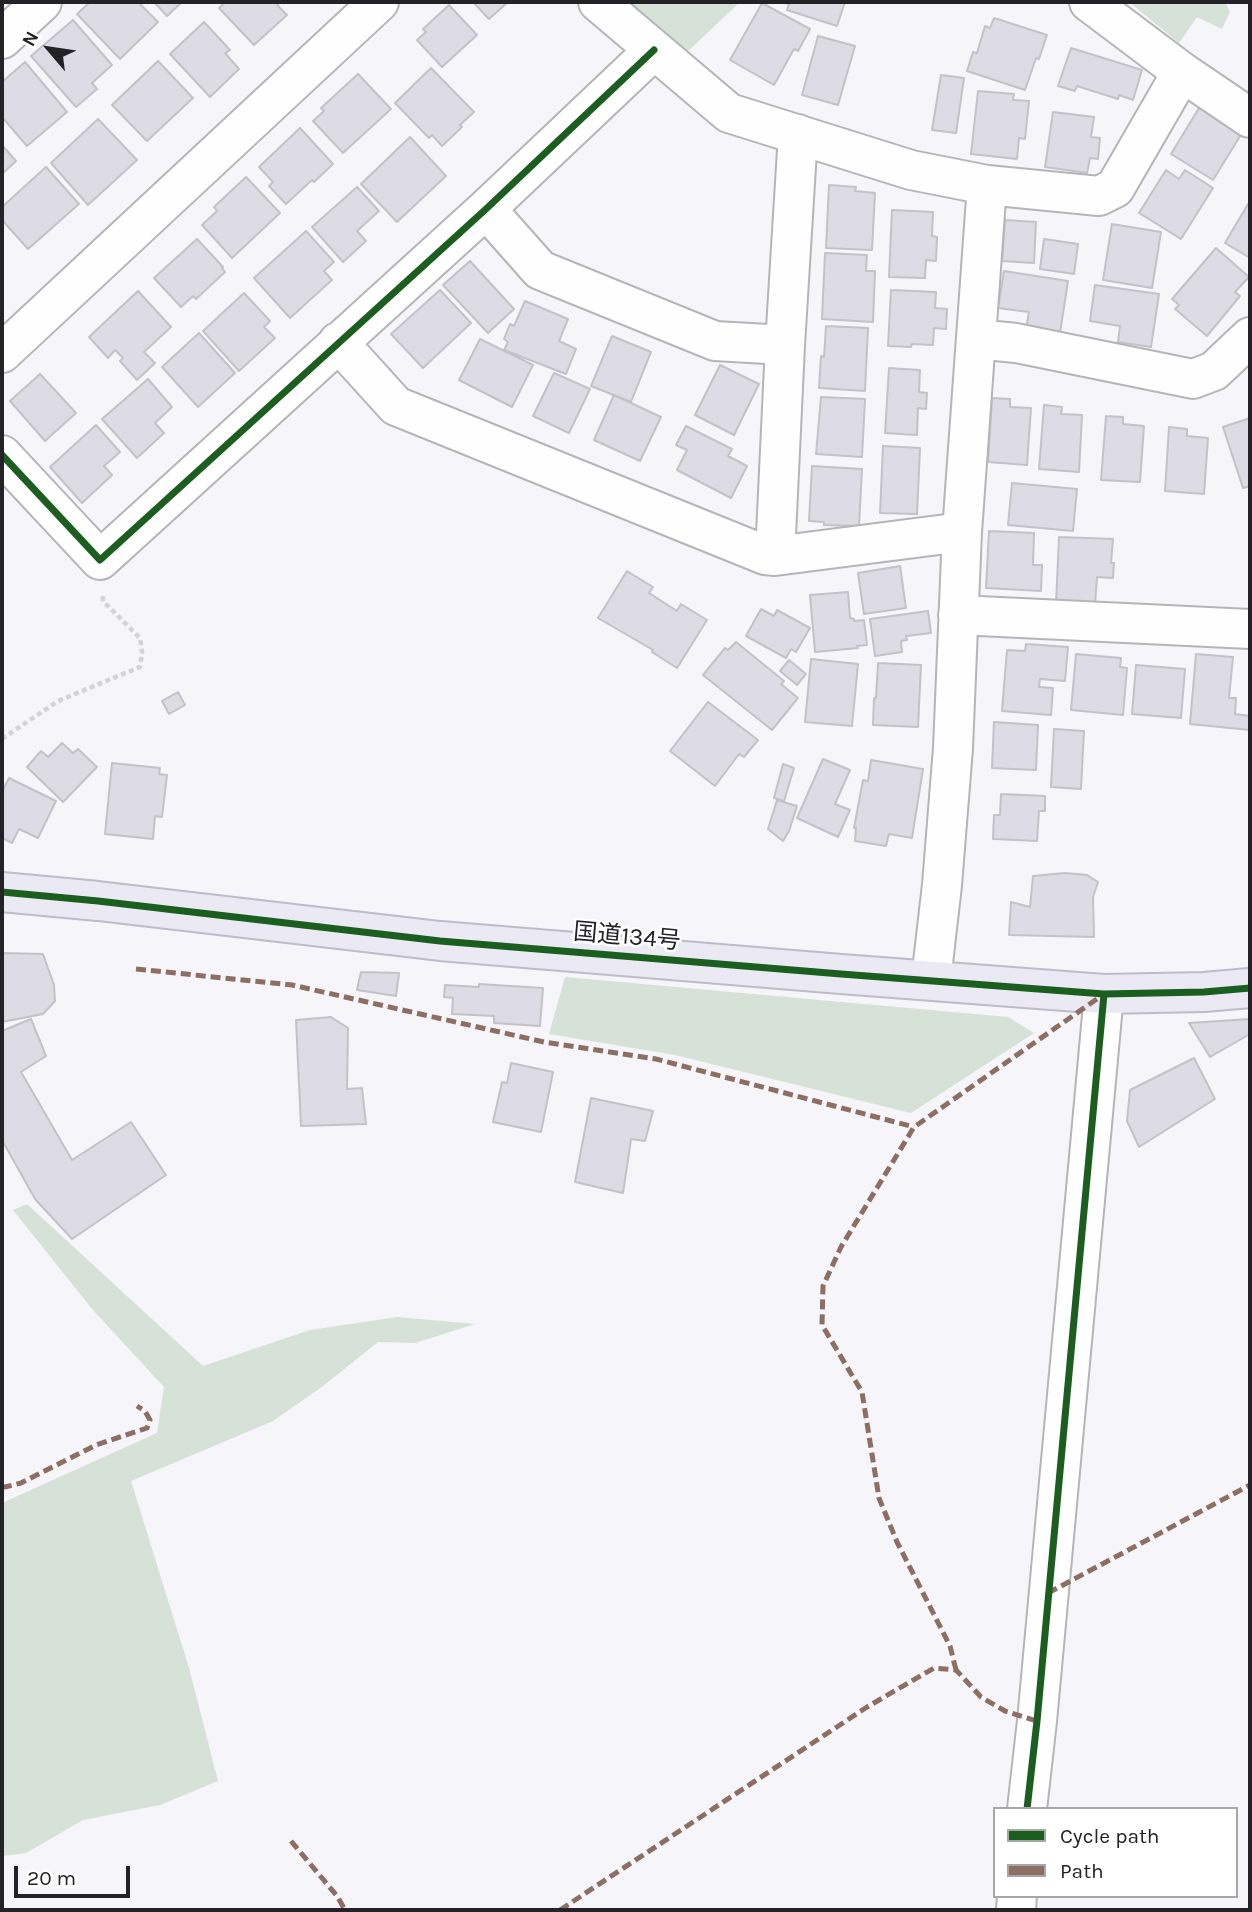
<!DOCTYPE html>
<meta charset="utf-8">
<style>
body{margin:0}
#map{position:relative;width:1252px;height:1912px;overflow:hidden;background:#f5f5fa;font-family:Karla,sans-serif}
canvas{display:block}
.frame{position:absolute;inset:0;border:4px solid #222227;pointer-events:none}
.legend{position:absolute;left:993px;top:1807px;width:245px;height:91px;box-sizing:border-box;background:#fff;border:2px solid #a7a7a9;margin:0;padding:9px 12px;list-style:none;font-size:21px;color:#222227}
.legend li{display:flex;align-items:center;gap:14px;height:35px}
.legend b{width:35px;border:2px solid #a7a7a9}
.north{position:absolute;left:14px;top:14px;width:70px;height:70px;-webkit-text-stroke:5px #fff;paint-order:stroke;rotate:299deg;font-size:19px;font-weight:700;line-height:28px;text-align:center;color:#222227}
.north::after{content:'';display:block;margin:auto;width:24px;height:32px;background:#222227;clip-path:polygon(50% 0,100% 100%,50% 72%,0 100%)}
.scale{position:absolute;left:14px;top:1866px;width:116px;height:32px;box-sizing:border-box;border:4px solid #222227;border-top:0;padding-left:9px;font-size:21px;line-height:24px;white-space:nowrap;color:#222227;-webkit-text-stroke:5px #fff;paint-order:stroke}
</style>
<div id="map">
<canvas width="1252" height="1912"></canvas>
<div class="frame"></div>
<ul class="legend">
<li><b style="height:9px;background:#1b5e20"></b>Cycle path</li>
<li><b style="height:9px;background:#8d6e63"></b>Path</li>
</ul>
<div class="north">N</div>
<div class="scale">20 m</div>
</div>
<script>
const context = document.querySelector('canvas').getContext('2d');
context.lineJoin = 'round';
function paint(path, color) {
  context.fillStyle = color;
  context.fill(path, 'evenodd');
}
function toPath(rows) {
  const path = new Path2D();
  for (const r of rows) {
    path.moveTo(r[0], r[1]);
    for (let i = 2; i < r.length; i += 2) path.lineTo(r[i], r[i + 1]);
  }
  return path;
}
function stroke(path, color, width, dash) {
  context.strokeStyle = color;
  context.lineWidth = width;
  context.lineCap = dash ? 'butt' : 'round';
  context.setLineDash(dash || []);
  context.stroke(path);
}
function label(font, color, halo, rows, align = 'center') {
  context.font = font + ' Karla,"Noto Sans JP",sans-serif';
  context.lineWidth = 5;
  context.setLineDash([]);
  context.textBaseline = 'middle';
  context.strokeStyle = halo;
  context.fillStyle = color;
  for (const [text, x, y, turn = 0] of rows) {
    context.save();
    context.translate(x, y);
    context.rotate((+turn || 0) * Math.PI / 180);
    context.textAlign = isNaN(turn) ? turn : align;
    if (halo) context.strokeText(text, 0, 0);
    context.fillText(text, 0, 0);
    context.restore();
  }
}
paint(toPath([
 [620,2,740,2,683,56],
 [1129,2,1225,2,1230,12,1222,29,1197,17,1179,43],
 [565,977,1008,1017,1034,1033,911,1113,675,1055,549,1034],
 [27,1204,203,1366,310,1330,397,1317,475,1324,415,1343,378,1342,323,1386,273,1421,131,1481,189,1668,218,1781,160,1805,83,1820,26,1853,2,1856,2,1503,157,1433,164,1387,92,1309,13,1210]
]), '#d6e1d7');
const building = toPath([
 [90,2,138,2,158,22,120,59,77,14,90,2],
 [154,2,182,2,167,16,154,2],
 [225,2,280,2,277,5,287,15,254,45,219,8,225,2],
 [473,2,508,2,489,19,473,2],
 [782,2,845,2,837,26,787,10,789,4,782,2],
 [762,3,810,29,798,51,794,49,774,85,730,60,762,3],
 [449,5,477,35,442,67,417,40,426,32,423,29,449,5],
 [994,18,1047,35,1039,59,1036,58,1025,90,967,71,973,52,977,53,985,26,990,28,994,18],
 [73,20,112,65,92,83,97,89,76,107,31,56,73,20],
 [204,22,230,50,225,53,239,69,210,97,170,54,204,22],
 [818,36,855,46,838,105,802,95,818,36],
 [1071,48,1142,70,1133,100,1119,95,1118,99,1077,86,1075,91,1058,86,1071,48],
 [158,61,193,98,147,141,112,105,158,61],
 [25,62,67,112,27,146,2,117,2,82,25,62],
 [431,68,474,112,460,125,462,127,442,146,432,135,429,138,395,103,431,68],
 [358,74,391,109,343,153,313,121,324,111,321,108,358,74],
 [941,75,964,78,956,133,932,130,941,75],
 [978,91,1014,94,1013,100,1029,101,1025,139,1019,138,1017,159,971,154,978,91],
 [1199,108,1242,133,1213,180,1171,154,1199,108],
 [1053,112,1094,117,1091,137,1100,138,1098,159,1090,158,1087,173,1045,167,1053,112],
 [98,119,137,160,88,205,51,163,98,119],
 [300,128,333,164,314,182,312,180,286,204,269,186,273,182,259,167,300,128],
 [410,137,446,176,397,222,361,184,410,137],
 [2,145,16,161,2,174,2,145],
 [46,167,79,204,28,249,2,220,2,207,46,167],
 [1166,170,1179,179,1185,170,1213,188,1181,239,1139,213,1166,170],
 [246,177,280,213,232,258,202,225,217,211,214,207,246,177],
 [829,185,856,187,855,191,875,193,872,250,826,248,829,185],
 [357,187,379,211,357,231,366,241,343,262,312,227,357,187],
 [1248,204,1250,206,1250,258,1225,243,1248,204],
 [892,210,933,212,932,236,937,237,936,261,926,260,925,278,889,277,892,210],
 [1005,220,1036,222,1034,263,1002,261,1005,220],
 [1112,224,1161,232,1152,288,1103,280,1112,224],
 [306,231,334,262,324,271,332,280,290,318,254,278,306,231],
 [197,239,223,267,222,268,225,272,196,299,193,296,181,307,154,278,197,239],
 [1044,239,1078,244,1074,274,1040,269,1044,239],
 [1216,248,1249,277,1235,292,1240,296,1207,336,1175,309,1179,305,1172,299,1216,248],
 [825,253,867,255,866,271,875,271,873,322,822,319,825,253],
 [470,261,514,309,488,333,443,285,470,261],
 [1004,271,1068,281,1060,333,1026,329,1029,312,998,308,1004,271],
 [1095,285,1159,294,1151,347,1118,342,1120,326,1090,321,1095,285],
 [440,290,471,323,423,368,391,334,440,290],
 [891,290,936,292,935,308,947,309,946,329,934,328,933,345,912,344,911,347,888,346,891,290],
 [138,291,171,327,144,352,155,363,137,380,120,361,123,358,115,350,108,358,89,337,138,291],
 [244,293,270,321,264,327,275,338,239,371,203,331,244,293],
 [525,301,568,319,559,341,576,349,566,374,504,350,508,342,504,339,510,324,514,326,525,301],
 [826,326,868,328,865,391,819,388,821,356,824,357,826,326],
 [199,333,235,373,198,407,162,367,199,333],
 [612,336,651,352,631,402,591,386,612,336],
 [480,339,533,365,512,407,459,380,480,339],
 [720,365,759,384,734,435,695,415,720,365],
 [889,368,920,370,919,392,927,393,926,409,918,408,917,435,885,433,889,368],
 [554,373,590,389,569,433,533,416,554,373],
 [40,374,76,413,45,441,10,401,40,374],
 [148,379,172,407,155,423,164,433,137,458,102,419,148,379],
 [614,395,661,417,640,461,594,440,614,395],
 [821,397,865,399,862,457,816,454,821,397],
 [992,398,1010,399,1010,407,1031,408,1027,465,988,462,992,398],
 [1044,405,1062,407,1061,414,1082,415,1079,472,1039,469,1044,405],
 [1106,416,1123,417,1123,424,1144,426,1140,482,1101,480,1106,416],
 [1250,418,1250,486,1243,488,1223,427,1250,418],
 [96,425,120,452,104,466,112,475,82,503,50,467,96,425],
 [686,426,732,449,728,456,747,466,731,498,677,470,687,450,676,445,686,426],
 [1169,427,1187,429,1187,436,1208,438,1204,494,1165,491,1169,427],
 [883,446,920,448,917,514,880,513,883,446],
 [812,466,862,469,859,526,824,525,824,522,809,521,812,466],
 [1012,483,1077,489,1073,531,1008,525,1012,483],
 [989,531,1034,533,1033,565,1042,565,1041,591,986,588,989,531],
 [1059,537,1113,539,1111,563,1114,563,1113,578,1097,577,1095,605,1056,604,1059,537],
 [900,566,906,608,864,614,858,573,900,566],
 [627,571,653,587,649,593,677,611,681,604,707,620,677,668,652,652,653,650,598,618,627,571],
 [848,592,850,618,854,619,854,621,864,620,867,645,857,646,858,648,815,652,810,595,848,592],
 [761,609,774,616,777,610,810,628,796,652,791,649,786,658,746,636,761,609],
 [928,611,931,633,906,636,907,640,901,641,902,652,875,656,870,619,928,611],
 [736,642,784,681,781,684,798,698,772,730,703,675,725,648,728,650,736,642],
 [1026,644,1068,647,1065,681,1040,679,1039,687,1053,688,1051,715,1002,711,1007,650,1025,651,1026,644],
 [1076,654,1121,658,1120,667,1127,668,1123,715,1071,710,1076,654],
 [1196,654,1233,657,1229,698,1236,698,1235,714,1250,716,1250,730,1190,724,1196,654],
 [811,659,858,664,852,726,805,722,811,659],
 [789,660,806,674,797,685,780,671,789,660],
 [878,663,921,665,918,727,873,725,874,698,876,698,878,663],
 [1136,665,1185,669,1181,718,1132,714,1136,665],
 [178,692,185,705,169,714,162,701,178,692],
 [708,702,758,740,744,757,739,754,715,786,670,751,708,702],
 [994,722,1038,725,1036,770,992,768,994,722],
 [1054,729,1084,731,1081,789,1051,787,1054,729],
 [62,743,73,753,78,749,97,767,63,802,27,767,41,751,48,757,62,743],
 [823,759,850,770,835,804,850,810,838,837,797,818,823,759],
 [871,760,923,769,912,838,889,834,886,846,855,841,856,828,854,828,863,780,868,781,871,760],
 [112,763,160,768,159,774,167,775,162,817,155,816,153,839,105,834,112,763],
 [783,764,794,768,784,801,774,798,783,764],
 [9,778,56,801,38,838,19,829,12,843,2,838,2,792,9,778],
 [1001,794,1045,796,1045,811,1039,811,1037,841,993,839,994,815,1000,815,1001,794],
 [777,800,797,806,789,831,783,841,768,829,777,800],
 [1065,873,1087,875,1098,882,1093,897,1094,937,1009,935,1011,902,1030,907,1033,876,1065,873],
 [2,953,43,954,54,985,55,1001,43,1014,2,1022,2,953],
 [361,972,399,973,396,996,357,990,361,972],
 [479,984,543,988,540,1026,494,1023,494,1016,452,1014,453,998,444,997,445,985,479,987,479,984],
 [331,1017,348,1028,347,1089,362,1088,366,1124,301,1126,296,1020,331,1017],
 [31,1019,46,1056,21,1072,72,1160,131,1122,166,1175,72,1239,35,1199,2,1140,2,1031,31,1019],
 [1250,1019,1250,1034,1210,1057,1189,1023,1250,1019],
 [1194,1058,1215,1099,1139,1147,1127,1121,1130,1090,1194,1058],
 [511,1063,553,1072,541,1132,493,1122,502,1082,507,1083,511,1063],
 [591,1098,653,1111,645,1141,631,1139,623,1193,575,1182,591,1098]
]);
paint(building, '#dddce5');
stroke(building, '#c2c2c7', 2);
const minor = toPath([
 [598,2,729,113,911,170,987,185,1099,196,1115,188,1182,72],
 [1089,2,1182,72,1250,118],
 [2,39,42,2],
 [486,209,540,270,715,341,785,345],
 [976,339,1016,343,1193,379,1214,371,1250,337],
 [338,342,396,406,765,555,775,556,962,532],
 [2,353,379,2],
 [2,455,100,560,486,209,654,50],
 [775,556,785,345,798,134],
 [958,615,1250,629],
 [931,980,942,885,953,748,962,532,987,185],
 [1027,1809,1037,1721,1104,994],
 [1016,1910,1017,1896]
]);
const highway = toPath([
 [2,892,98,901,440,941,841,974,1104,994,1204,992,1250,988]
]);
stroke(minor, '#b5b5b9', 42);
stroke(highway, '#bdbcc8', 42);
stroke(toPath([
 [2,739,58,701,140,667,142,652,140,638,103,601,103,596]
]), '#d4d4d5', 4.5, [5, 3.5]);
stroke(minor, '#fefefe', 38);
stroke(highway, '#ebeaf4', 38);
stroke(toPath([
 [136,969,292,985,544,1042,656,1059,914,1127],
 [2,1486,5,1487,21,1483,96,1445,147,1428,150,1420,145,1411,137,1406],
 [1048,1593,1250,1485],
 [956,1670,950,1646,897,1542,879,1498,862,1392,822,1325,823,1286,841,1247,914,1127,1104,994],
 [291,1841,337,1896,345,1910],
 [560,1910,867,1707,934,1668,956,1670,981,1697,1005,1711,1037,1721]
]), '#8d6e63', 5, [10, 5]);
stroke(toPath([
 [2,455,100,560,486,209,654,50],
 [2,892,98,901,440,941,841,974,1104,994,1204,992,1250,988],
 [1027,1809,1037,1721,1104,994]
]), '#1b5e20', 7);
label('24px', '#222227', '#fff', [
 ["国道134号",627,937,5]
]);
</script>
